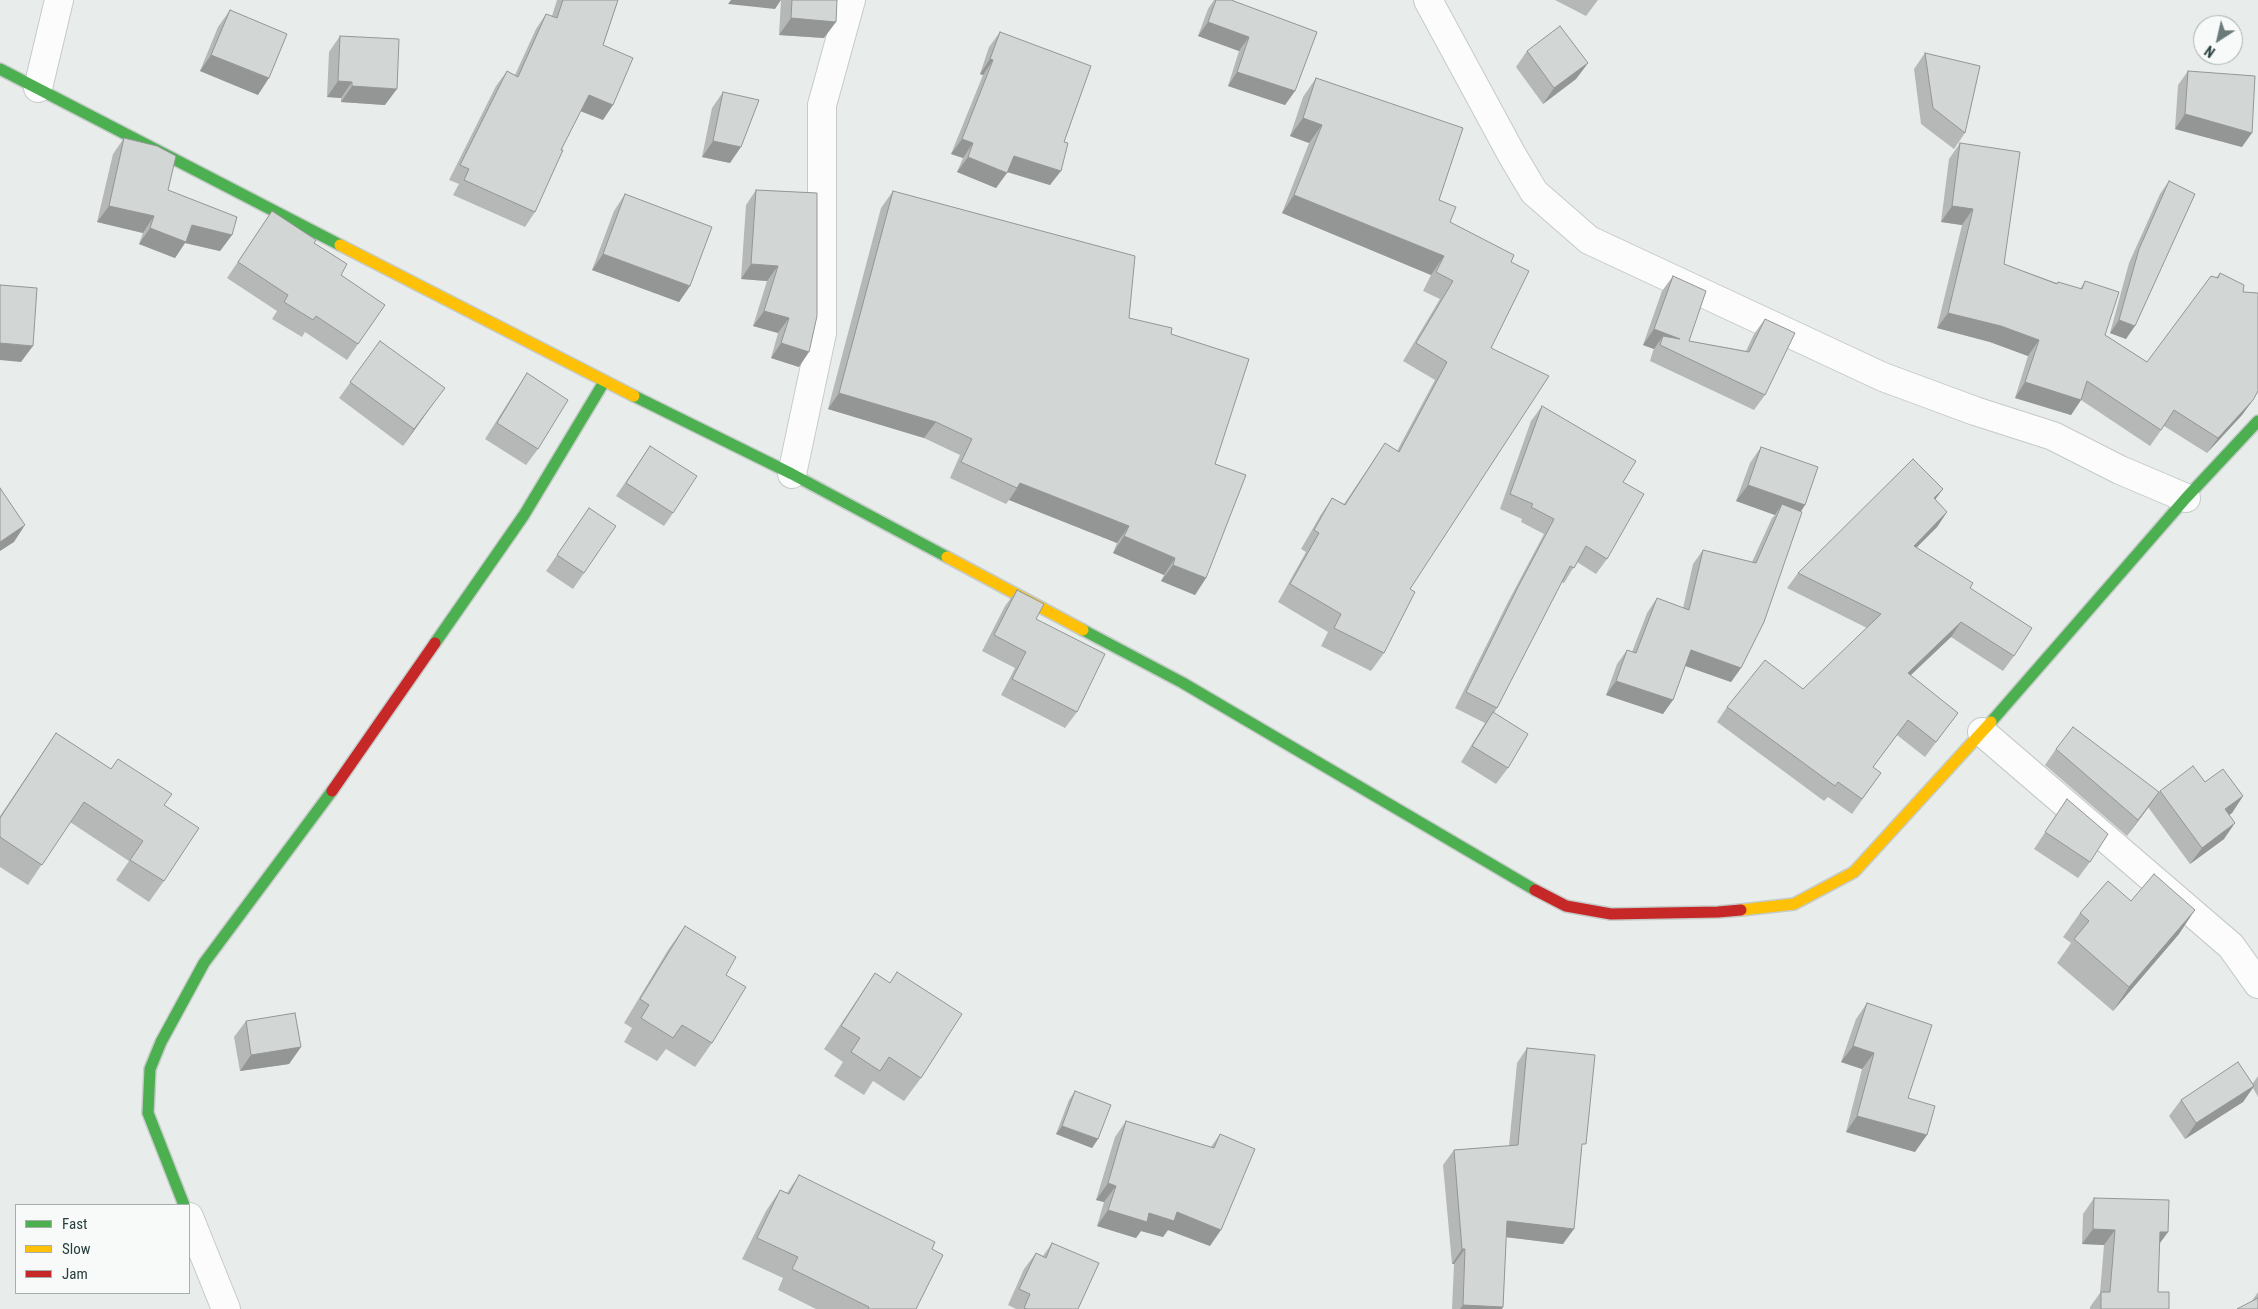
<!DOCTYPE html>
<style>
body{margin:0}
#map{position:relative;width:2258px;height:1309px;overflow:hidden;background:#e8edeb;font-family:"Roboto Condensed",sans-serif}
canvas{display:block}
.legend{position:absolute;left:15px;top:1204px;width:175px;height:90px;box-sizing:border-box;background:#f7faf9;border:1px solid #a4afae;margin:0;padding:6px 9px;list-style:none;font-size:15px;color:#273e3d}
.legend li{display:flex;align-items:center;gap:10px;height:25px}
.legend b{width:25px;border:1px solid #a4afae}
.north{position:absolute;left:2193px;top:15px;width:50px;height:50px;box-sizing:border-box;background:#f7faf9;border:1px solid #a4afae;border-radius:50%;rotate:215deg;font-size:14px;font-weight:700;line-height:20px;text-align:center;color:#273e3d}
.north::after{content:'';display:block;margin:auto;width:18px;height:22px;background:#6b7b7a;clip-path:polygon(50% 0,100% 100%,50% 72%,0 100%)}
</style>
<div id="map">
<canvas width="2258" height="1309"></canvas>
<ul class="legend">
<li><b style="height:6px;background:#4caf50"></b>Fast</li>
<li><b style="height:6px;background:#ffc107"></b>Slow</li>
<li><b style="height:6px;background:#c62828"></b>Jam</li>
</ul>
<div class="north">N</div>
</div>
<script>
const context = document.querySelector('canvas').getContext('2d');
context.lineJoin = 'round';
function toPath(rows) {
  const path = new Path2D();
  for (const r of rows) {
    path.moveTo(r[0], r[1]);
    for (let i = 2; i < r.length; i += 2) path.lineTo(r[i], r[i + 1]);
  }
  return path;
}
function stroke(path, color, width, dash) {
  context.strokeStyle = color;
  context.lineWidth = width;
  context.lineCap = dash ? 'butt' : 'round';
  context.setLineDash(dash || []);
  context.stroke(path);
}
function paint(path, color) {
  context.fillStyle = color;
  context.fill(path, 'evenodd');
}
const street = toPath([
 [1428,0,1512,155,1534,192,1589,240,1883,377,1975,411,2053,436,2120,470,2186,498],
 [38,88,59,0],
 [792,474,822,333,822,105,851,0],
 [1982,732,2231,946,2258,984],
 [189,1217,226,1309]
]);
const fast = toPath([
 [0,69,340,245],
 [634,396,792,474,947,557],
 [1083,630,1183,683,1535,890],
 [435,643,524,515,604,382],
 [1991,722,2186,498,2258,421],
 [184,1205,148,1113,150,1069,161,1042,204,963,332,791]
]);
const slow = toPath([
 [340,245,634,396],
 [947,557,1083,630],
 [1741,910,1794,904,1854,872,1991,722]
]);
const jam = toPath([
 [332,791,435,643],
 [1535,890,1566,906,1611,914,1718,912,1741,910]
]);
stroke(street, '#c5cac8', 30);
stroke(fast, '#c5cbc9', 14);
stroke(slow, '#c5cbc9', 14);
stroke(jam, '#c5cbc9', 14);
stroke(street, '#fcfcfc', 28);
stroke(fast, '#4caf50', 11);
stroke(slow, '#ffc107', 11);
stroke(jam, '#c62828', 11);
paint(toPath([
 [557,0,618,0,603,45,603,120,580,111,561,150,535,212,525,227,453,195,459,184,449,180,496,86,507,71,515,75,536,29,546,14,552,16],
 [781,0,837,0,824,38,779,35],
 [1214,0,1231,0,1295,91,1285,105,1228,86,1239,51,1198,36,1208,9],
 [1555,0,1598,0,1586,16],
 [230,10,258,95,200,71,218,27],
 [1000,32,1064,142,1050,185,1007,172,996,188,957,172,963,158,951,154,983,75,980,74,989,47],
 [340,36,385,105,341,102,341,98,327,97,329,52],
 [1527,51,1588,63,1576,79,1543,104,1516,67],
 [1925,53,1965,133,1954,149,1921,124,1914,69],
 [2188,71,2242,147,2175,129,2178,85],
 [1316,78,1439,200,1450,222,1511,262,1491,348,1410,589,1384,653,1371,671,1321,646,1328,632,1278,602,1306,552,1301,549,1320,516,1332,498,1344,504,1385,443,1397,451,1435,380,1403,361,1440,299,1423,291,1431,275,1282,213,1309,143,1290,136,1303,97],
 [723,92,730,163,702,157,712,108],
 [124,138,168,190,232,235,220,251,185,243,175,258,139,244,143,233,97,222,113,154],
 [1960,143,2004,264,2057,283,2058,282,2080,289,2085,281,2105,335,2147,362,2220,273,2243,292,2253,400,2242,415,2207,453,2164,426,2150,446,2081,400,2071,415,2015,398,2028,356,1990,342,1937,328,1962,225,1941,222,1949,159],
 [2169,181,2126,339,2110,333,2129,263,2160,194],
 [756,190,817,193,799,367,771,358,778,333,753,326,767,281,741,279,746,205],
 [893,191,1129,318,1171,334,1215,464,1206,578,1195,595,1161,581,1164,575,1113,553,1117,543,1009,500,1006,504,950,478,960,455,924,438,828,409,881,208],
 [625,194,690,286,679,302,592,270,614,211],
 [272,211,314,243,341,275,385,305,347,360,305,332,302,337,272,319,277,311,227,278],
 [1673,276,1689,341,1746,351,1754,334,1765,319,1765,395,1754,410,1650,361,1653,351,1654,349,1643,345,1662,291],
 [380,341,433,404,403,446,339,398],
 [527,373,538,449,526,465,485,439,516,390],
 [1542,406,1623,482,1607,559,1596,574,1577,562,1564,583,1561,582,1497,708,1494,713,1508,768,1496,784,1461,762,1485,723,1455,708,1508,602,1544,534,1521,522,1522,519,1500,509,1531,421],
 [650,446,673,513,664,526,616,496],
 [1761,447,1805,505,1801,511,1741,668,1731,682,1685,666,1663,714,1606,695,1617,664,1627,650,1632,652,1647,613,1657,598,1683,608,1693,564,1703,550,1752,562,1772,518,1775,515,1736,501,1750,463],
 [1936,500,1947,512,1937,527,1916,548,1970,588,2014,656,2003,671,1951,637,1910,676,1958,713,1925,757,1897,735,1873,767,1881,773,1852,814,1828,797,1824,801,1717,722,1727,707,1803,689,1867,628,1787,588,1798,573],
 [589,508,584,573,573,589,546,571],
 [1017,590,1036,619,1077,712,1065,728,1001,695,1015,668,982,651,1005,606],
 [56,733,164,805,164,881,149,902,116,880,129,861,70,822,28,885,0,867,0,816],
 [2056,749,2159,792,2160,791,2205,782,2243,796,2232,813,2229,815,2224,839,2190,864,2148,807,2127,836,2045,765],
 [2067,799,2090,862,2078,878,2034,849],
 [2131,901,2179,934,2113,1011,2057,963,2071,943,2063,937,2080,913],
 [685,926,726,975,712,1043,695,1067,666,1049,657,1061,624,1042,632,1028,624,1023,668,950],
 [897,972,921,1078,904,1101,873,1081,864,1095,834,1076,843,1062,824,1049,875,973,890,983],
 [1867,1003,1908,1098,1915,1152,1846,1132,1862,1069,1841,1062,1856,1019],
 [246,1021,301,1047,289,1064,240,1071,234,1037],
 [1527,1048,1582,1150,1563,1244,1506,1237,1503,1307,1502,1309,1452,1309,1454,1264,1452,1264,1443,1165,1454,1150,1509,1146,1517,1063],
 [2258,1076,2258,1097,2253,1088,2243,1102,2185,1139,2169,1116,2181,1100,2253,1083],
 [1075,1091,1098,1139,1092,1148,1056,1134,1069,1100],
 [1126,1121,1211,1147,1220,1134,1210,1246,1168,1230,1163,1237,1141,1231,1136,1238,1097,1226,1104,1202,1096,1200,1115,1137],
 [799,1175,932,1249,916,1309,816,1309,778,1290,783,1278,742,1259,766,1211,780,1190,787,1193],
 [2094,1198,2168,1232,2159,1244,2158,1292,2169,1309,2090,1309,2090,1307,2100,1293,2104,1245,2082,1244,2083,1214],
 [1052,1243,1078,1309,1016,1309,1008,1305,1024,1269,1036,1253,1043,1256],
 [2258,1292,2258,1309,2252,1301]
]), '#b5b8b7');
paint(toPath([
 [731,0,781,0,775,9,728,4],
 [791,18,836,22,824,38,779,35],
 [1208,22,1249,37,1239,51,1198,36],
 [211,55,269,78,258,95,200,71],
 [990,59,993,60,983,75,980,74],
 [1588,63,1576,79,1543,104,1554,88],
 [1237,72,1295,91,1285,105,1228,86],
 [338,81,352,82,341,98,327,97],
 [352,86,397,89,385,105,341,102],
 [589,95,613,105,603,120,578,110],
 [2185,114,2252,133,2242,147,2175,129],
 [1303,118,1322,125,1309,143,1290,136],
 [962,139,973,143,963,158,951,154],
 [713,141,741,147,730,163,702,157],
 [1014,156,1061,171,1050,185,1004,171],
 [968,157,1007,173,996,188,957,172],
 [1294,195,1444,256,1431,275,1282,213],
 [109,206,154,216,143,233,97,222],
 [1952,206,1973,209,1962,225,1941,222],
 [192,225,232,235,220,251,185,243,175,258,139,244,150,228],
 [603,254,690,286,679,302,592,270],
 [751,264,778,266,767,281,741,279],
 [764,311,789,318,778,333,753,326],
 [1948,313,2001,326,2039,340,2028,356,1990,342,1937,328],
 [2119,320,2135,326,2126,339,2110,333],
 [1654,329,1680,339,1663,336,1654,349,1643,345],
 [0,343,33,346,21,362,0,360],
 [781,343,809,352,799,367,771,358],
 [2025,382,2081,400,2071,415,2015,398],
 [445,388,433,404,403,446,414,429],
 [839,393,936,422,924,438,828,409],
 [2253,400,2242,415,2207,453,2218,438],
 [1020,483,1129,526,1117,543,1009,500,1017,488],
 [1748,485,1805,505,1794,522,1782,504,1775,515,1736,501],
 [1943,489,1932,504,1934,498],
 [1947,512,1937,527,1903,561,1914,546],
 [25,525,14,542,0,551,0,542],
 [1124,536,1175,558,1164,575,1113,553],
 [1173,565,1206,578,1195,595,1161,581],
 [1961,622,1951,637,1897,688,1908,673],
 [1691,650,1741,668,1731,682,1680,664],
 [1616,681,1673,700,1663,714,1606,695],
 [2159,792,2148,808,2127,836,2138,820],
 [2243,796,2232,813,2214,825,2225,809],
 [2235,823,2224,839,2190,864,2202,848],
 [2195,910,2179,934,2113,1011,2129,987],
 [1853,1046,1874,1053,1862,1069,1841,1062],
 [301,1047,289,1064,240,1071,251,1055],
 [2254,1086,2243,1102,2185,1139,2196,1123],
 [1857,1116,1927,1135,1915,1152,1846,1132],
 [1062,1126,1098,1139,1092,1148,1056,1134],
 [1108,1183,1116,1186,1104,1202,1096,1200],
 [1108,1210,1149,1213,1177,1212,1221,1230,1210,1246,1168,1230,1163,1237,1141,1231,1136,1238,1097,1226],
 [1507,1221,1574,1229,1563,1244,1496,1236],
 [2093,1229,2115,1230,2104,1245,2082,1244],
 [2160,1232,2168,1232,2157,1247],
 [1462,1249,1465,1249,1454,1264,1452,1264],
 [1463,1305,1503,1307,1502,1309,1460,1309]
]), '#939695');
const building = toPath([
 [563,0,618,0,603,45,633,58,613,105,589,95,561,150,563,150,535,212,464,180,469,169,460,165,507,71,518,77,546,14,557,18,563,0],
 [792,0,837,0,836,22,791,18,792,0],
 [1216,0,1231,0,1317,32,1295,91,1237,72,1249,37,1208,22,1216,0],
 [230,10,287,34,269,78,211,55,230,10],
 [1560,26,1588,63,1554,88,1527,51,1560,26],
 [1000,32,1091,66,1064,142,1068,143,1061,171,1014,156,1007,173,968,157,973,143,962,139,993,60,990,59,1000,32],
 [340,36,399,39,397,89,352,86,352,82,338,81,340,36],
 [1925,53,1980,66,1965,133,1933,108,1925,53],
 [2188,71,2255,76,2252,133,2185,114,2188,71],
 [1316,78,1463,128,1439,200,1456,207,1450,222,1514,255,1511,262,1529,271,1491,348,1549,376,1410,589,1415,592,1384,653,1334,628,1341,614,1290,584,1319,533,1314,530,1332,498,1345,505,1385,443,1399,452,1447,362,1416,343,1453,281,1436,272,1444,256,1294,195,1322,125,1303,118,1316,78],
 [723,92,759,100,741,147,713,141,723,92],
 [124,138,157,146,176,156,168,190,237,217,232,235,192,225,186,242,150,228,154,216,109,206,124,138],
 [1960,143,2020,152,2004,264,2057,284,2058,282,2082,289,2085,281,2119,292,2105,335,2147,362,2211,276,2218,278,2220,273,2244,285,2243,292,2258,293,2258,391,2253,400,2218,438,2174,410,2161,430,2087,381,2081,400,2025,382,2039,340,2001,326,1948,313,1973,209,1952,206,1960,143],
 [2169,181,2195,194,2135,326,2119,320,2139,249,2169,181],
 [756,190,817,193,817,316,809,352,781,343,789,318,764,311,778,266,751,264,756,190],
 [893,191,1135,256,1129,318,1172,328,1171,334,1249,359,1215,464,1246,475,1206,578,1173,565,1175,558,1124,536,1129,526,1020,483,1017,488,961,462,972,439,936,422,839,393,893,191],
 [625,194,712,227,690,286,603,254,625,194],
 [272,211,316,240,314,243,347,264,341,275,385,305,358,344,316,316,313,320,284,302,288,295,238,262,272,211],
 [1673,276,1706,291,1689,341,1749,352,1765,319,1795,333,1765,395,1660,345,1663,336,1680,339,1654,329,1673,276],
 [0,285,37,288,33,346,0,343,0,285],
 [380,341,445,388,414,429,350,382,380,341],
 [527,373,568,400,538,449,497,423,527,373],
 [1542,406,1636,461,1623,482,1644,494,1607,559,1586,546,1574,568,1570,566,1497,708,1466,692,1518,587,1554,519,1531,507,1533,504,1510,494,1542,406],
 [650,446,697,476,673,513,626,483,650,446],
 [1761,447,1818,467,1805,505,1748,485,1761,447],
 [1913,459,1943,489,1934,498,1947,512,1914,546,1973,583,1970,588,2032,628,2014,656,1961,622,1908,673,1958,713,1936,742,1908,720,1873,767,1881,773,1862,799,1838,782,1835,786,1727,707,1765,660,1803,689,1881,614,1798,573,1913,459],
 [0,488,25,525,0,542,0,488],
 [1782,504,1802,512,1764,622,1741,668,1691,650,1673,700,1616,681,1627,650,1636,653,1657,598,1689,610,1703,550,1756,563,1782,504],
 [589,508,616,526,584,573,557,555,589,508],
 [1017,590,1044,604,1036,619,1105,654,1077,712,1012,679,1026,652,994,635,1017,590],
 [1493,712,1528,734,1508,768,1472,746,1493,712],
 [2073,727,2159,792,2138,820,2056,749,2073,727],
 [56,733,111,769,118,759,172,794,164,805,199,828,164,881,130,860,143,841,84,802,42,865,0,837,0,818,56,733],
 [2193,766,2205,782,2223,769,2243,796,2225,809,2235,823,2202,848,2160,791,2193,766],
 [2067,799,2108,834,2090,862,2045,832,2067,799],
 [2154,874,2195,910,2129,987,2074,939,2089,921,2080,913,2108,881,2131,901,2154,874],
 [685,926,736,957,726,975,746,987,712,1043,682,1025,673,1038,641,1018,649,1005,640,999,685,926],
 [897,972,962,1014,921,1078,889,1057,880,1071,851,1052,860,1038,841,1026,875,973,890,983,897,972],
 [1867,1003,1932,1025,1908,1098,1935,1106,1927,1135,1857,1116,1874,1053,1853,1046,1867,1003],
 [295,1013,301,1047,251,1055,246,1021,295,1013],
 [1527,1048,1595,1055,1586,1144,1582,1144,1574,1229,1507,1221,1503,1307,1463,1305,1465,1249,1462,1249,1454,1150,1518,1145,1527,1048],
 [2238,1062,2254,1086,2196,1123,2181,1100,2238,1062],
 [1075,1091,1111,1105,1098,1139,1062,1126,1075,1091],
 [1126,1121,1214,1148,1220,1134,1255,1149,1221,1230,1177,1212,1174,1221,1149,1213,1147,1222,1108,1210,1116,1186,1108,1183,1126,1121],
 [799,1175,935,1242,932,1249,943,1255,916,1309,868,1309,869,1307,792,1269,798,1257,757,1238,780,1190,789,1194,799,1175],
 [2094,1198,2169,1200,2168,1232,2160,1232,2158,1292,2169,1292,2169,1309,2101,1309,2101,1292,2110,1292,2115,1230,2093,1229,2094,1198],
 [1052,1243,1099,1263,1078,1309,1027,1309,1024,1308,1030,1294,1019,1289,1036,1253,1046,1258,1052,1243],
 [2258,1298,2258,1309,2237,1309,2258,1298]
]);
paint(building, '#d2d6d5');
stroke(building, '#939695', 1);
</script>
